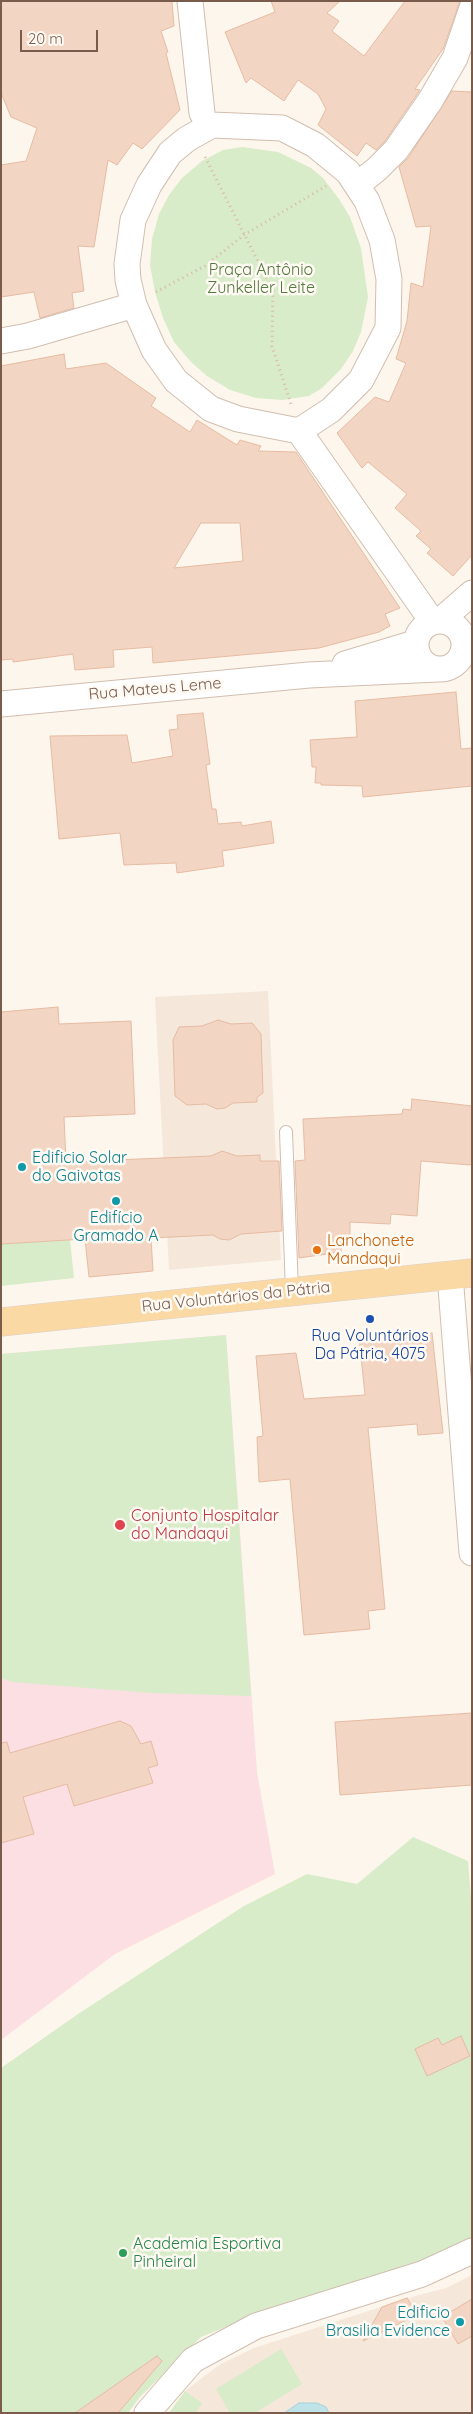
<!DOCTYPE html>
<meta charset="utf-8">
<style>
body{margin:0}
#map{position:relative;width:473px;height:2414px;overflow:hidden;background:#fdf6ec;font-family:Quicksand,sans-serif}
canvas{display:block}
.frame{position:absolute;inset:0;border:2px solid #7a5c4d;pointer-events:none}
.scale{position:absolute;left:20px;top:30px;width:78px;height:22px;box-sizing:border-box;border:2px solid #7a5c4d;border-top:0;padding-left:6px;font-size:15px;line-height:18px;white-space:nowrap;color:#7a5c4d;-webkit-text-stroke:4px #fffaf3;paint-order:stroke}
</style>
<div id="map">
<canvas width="473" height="2414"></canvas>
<div class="frame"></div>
<div class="scale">20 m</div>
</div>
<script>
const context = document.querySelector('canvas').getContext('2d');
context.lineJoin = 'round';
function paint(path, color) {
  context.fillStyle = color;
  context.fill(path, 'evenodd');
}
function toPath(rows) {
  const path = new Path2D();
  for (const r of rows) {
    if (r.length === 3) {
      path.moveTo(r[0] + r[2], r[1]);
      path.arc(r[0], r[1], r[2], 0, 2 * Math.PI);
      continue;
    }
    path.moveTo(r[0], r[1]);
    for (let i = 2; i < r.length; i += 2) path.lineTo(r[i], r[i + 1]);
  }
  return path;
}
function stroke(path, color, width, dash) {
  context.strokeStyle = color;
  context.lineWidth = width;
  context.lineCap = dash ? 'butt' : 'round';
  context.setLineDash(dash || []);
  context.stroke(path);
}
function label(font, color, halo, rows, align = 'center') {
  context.font = font + ' Quicksand,sans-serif';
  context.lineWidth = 5;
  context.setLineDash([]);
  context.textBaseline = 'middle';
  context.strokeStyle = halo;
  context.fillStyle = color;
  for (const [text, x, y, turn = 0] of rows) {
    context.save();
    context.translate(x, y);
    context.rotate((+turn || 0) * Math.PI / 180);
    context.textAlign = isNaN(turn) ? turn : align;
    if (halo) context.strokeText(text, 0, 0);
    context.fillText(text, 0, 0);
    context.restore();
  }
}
paint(toPath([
 [268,991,281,1260,169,1270,155,997],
 [472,2275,472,2413,169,2413,185,2391,219,2365,254,2348,415,2296,446,2288]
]), '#f5e8da');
paint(toPath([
 [226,1335,257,1772,275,1874,115,1954,1,2040,1,1354]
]), '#fbdfe3');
paint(toPath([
 [242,147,278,152,311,168,323,178,339,199,350,217,361,248,368,297,361,332,353,351,341,369,322,388,309,396,282,400,256,398,230,390,207,376,191,362,174,342,163,318,155,292,150,265,152,239,159,214,169,195,182,178,202,161,223,150],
 [70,1240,74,1278,1,1286,1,1244],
 [226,1335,251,1696,151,1693,12,1682,1,1678,1,1354],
 [413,1837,468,1861,472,1911,472,2237,423,2263,280,2305,201,2337,140,2397,128,2413,1,2413,1,2068,78,2014,244,1906,307,1874,357,1884],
 [281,2349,302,2384,255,2413,230,2413,216,2389],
 [185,2391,202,2403,196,2413,169,2413]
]), '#d8ecc9');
const water = toPath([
 [299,2403,317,2403,326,2407,329,2413,284,2413,299,2403]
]);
paint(water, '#bfe3e8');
stroke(water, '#a5d3da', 1);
const building = toPath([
 [1,1,172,1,174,26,161,31,168,52,166,53,180,110,142,149,133,143,117,165,108,160,94,247,78,246,84,291,72,293,74,308,40,318,34,292,1,297,1,165,26,161,37,128,11,117,1,93,1,1],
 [271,1,340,1,327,13,339,21,332,31,364,56,405,1,460,1,443,49,415,89,420,90,418,93,385,141,376,150,366,143,357,156,318,125,326,109,318,94,298,80,284,101,251,78,246,83,225,32,275,12,271,1],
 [452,91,472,92,472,555,453,576,427,553,431,549,416,536,421,531,395,508,407,494,368,462,362,468,337,433,375,397,389,402,406,363,396,359,407,321,411,283,423,287,431,226,416,227,399,167,408,158,452,91],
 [64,354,66,369,106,363,156,398,151,406,190,432,197,420,237,445,240,440,261,446,258,451,296,452,400,608,385,614,390,626,379,632,319,648,153,663,152,647,113,650,114,667,75,670,73,654,13,662,13,659,1,660,1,366,64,354],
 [201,523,240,523,243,561,174,568,201,523],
 [456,692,461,749,472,748,472,786,363,797,362,786,321,785,321,783,315,783,316,767,312,767,310,740,357,737,355,701,456,692],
 [203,713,210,764,206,765,212,809,216,809,218,824,241,822,242,826,271,821,274,843,222,851,224,866,177,873,176,863,124,865,120,833,59,839,50,736,127,735,132,763,173,756,169,730,178,729,177,715,203,713],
 [58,1007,59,1024,131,1021,135,1114,64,1117,66,1162,211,1156,222,1151,237,1156,260,1155,260,1161,279,1161,282,1231,241,1234,229,1240,220,1239,213,1235,151,1238,153,1271,89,1277,85,1239,1,1244,1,1012,58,1007],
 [218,1020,231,1024,252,1023,261,1034,263,1093,257,1097,257,1102,233,1103,225,1108,217,1109,206,1104,187,1105,175,1096,173,1040,179,1027,202,1026,218,1020],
 [412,1099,472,1106,472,1163,470,1165,421,1161,417,1216,391,1214,390,1224,350,1222,350,1238,341,1238,341,1252,299,1258,295,1161,305,1160,303,1119,402,1114,403,1109,411,1110,412,1099],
 [432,1333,443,1433,418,1435,417,1424,368,1428,385,1609,368,1611,370,1629,304,1635,290,1479,259,1482,257,1437,263,1436,256,1356,296,1353,304,1399,365,1395,359,1337,432,1333],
 [472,1713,472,1785,340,1795,335,1722,472,1713],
 [120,1721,131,1726,141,1744,151,1741,158,1765,148,1768,153,1783,74,1806,67,1784,23,1797,34,1834,1,1843,1,1743,7,1742,10,1753,120,1721],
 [461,2036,470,2056,427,2076,415,2049,438,2038,442,2045,461,2036],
 [407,2298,417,2315,363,2341,382,2307,407,2298],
 [472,2299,472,2336,458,2344,442,2317,472,2299],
 [157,2356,162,2361,118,2413,75,2413,157,2356]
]);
paint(building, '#f3d5c3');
stroke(building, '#e6bba3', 1);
const lane = toPath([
 [286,1132,292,1291]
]);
const street = toPath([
 [190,1,202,113],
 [212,125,282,128,315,145,348,172,367,201,382,240,389,279,388,328,361,380,331,410,299,431,238,419,211,409,176,381,154,350,134,305,128,280,127,264,133,220,149,185,170,153,187,139,212,125],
 [357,185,377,169,396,150,430,101,455,58,472,8],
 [1,341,28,336,134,305],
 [299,431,432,621],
 [441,620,472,593],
 [440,645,24],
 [345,664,415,643],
 [1,704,309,675,438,669],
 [450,1275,472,1553],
 [147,2413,193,2360,256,2326,422,2274,472,2251]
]);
const primary = toPath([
 [1,1322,472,1273]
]);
stroke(lane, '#d1beb0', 14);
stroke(street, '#d1beb0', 27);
stroke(primary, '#dad1cd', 29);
stroke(toPath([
 [205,157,273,291,272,346,291,404],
 [156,292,205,266,244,235,326,186]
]), '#d9b8a5', 3, [1, 4]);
stroke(lane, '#fff', 12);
stroke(street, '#fff', 25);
stroke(primary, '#fbd9a5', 28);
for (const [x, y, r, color] of [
 [22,1167,5,"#0f9aa8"],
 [116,1201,5,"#0f9aa8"],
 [317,1250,5,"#e8710a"],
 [370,1319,5,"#1a4fb4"],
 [120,1525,6,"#e0444e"],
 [123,2253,5,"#2e9e5b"],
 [460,2322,5,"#0f9aa8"]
]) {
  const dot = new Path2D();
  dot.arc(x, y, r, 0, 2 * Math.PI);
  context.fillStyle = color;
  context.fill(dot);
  stroke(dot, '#fffaf3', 2);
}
label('16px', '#537a41', '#fffaf3', [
 ["Praça Antônio",261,270],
 ["Zunkeller Leite",261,288]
]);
label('16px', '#7a5c4d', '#fffaf3', [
 ["Rua Mateus Leme",155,689,-5],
 ["Rua Voluntários da Pátria",236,1297,-6]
]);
label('16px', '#0d838f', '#fffaf3', [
 ["Edificio Solar",32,1158],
 ["do Gaivotas",32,1176],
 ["Edifício",116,1218,"center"],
 ["Gramado A",116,1236,"center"],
 ["Edificio",450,2313,"right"],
 ["Brasilia Evidence",450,2331,"right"]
], 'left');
label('16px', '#c56008', '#fffaf3', [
 ["Lanchonete",327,1241],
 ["Mandaqui",327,1259]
], 'left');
label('16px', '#164399', '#fffaf3', [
 ["Rua Voluntários",370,1336],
 ["Da Pátria, 4075",370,1354]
]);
label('16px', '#be3a42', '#fffaf3', [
 ["Conjunto Hospitalar",131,1516],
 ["do Mandaqui",131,1534]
], 'left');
label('16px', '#27864d', '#fffaf3', [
 ["Academia Esportiva",133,2244],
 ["Pinheiral",133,2262]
], 'left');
</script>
